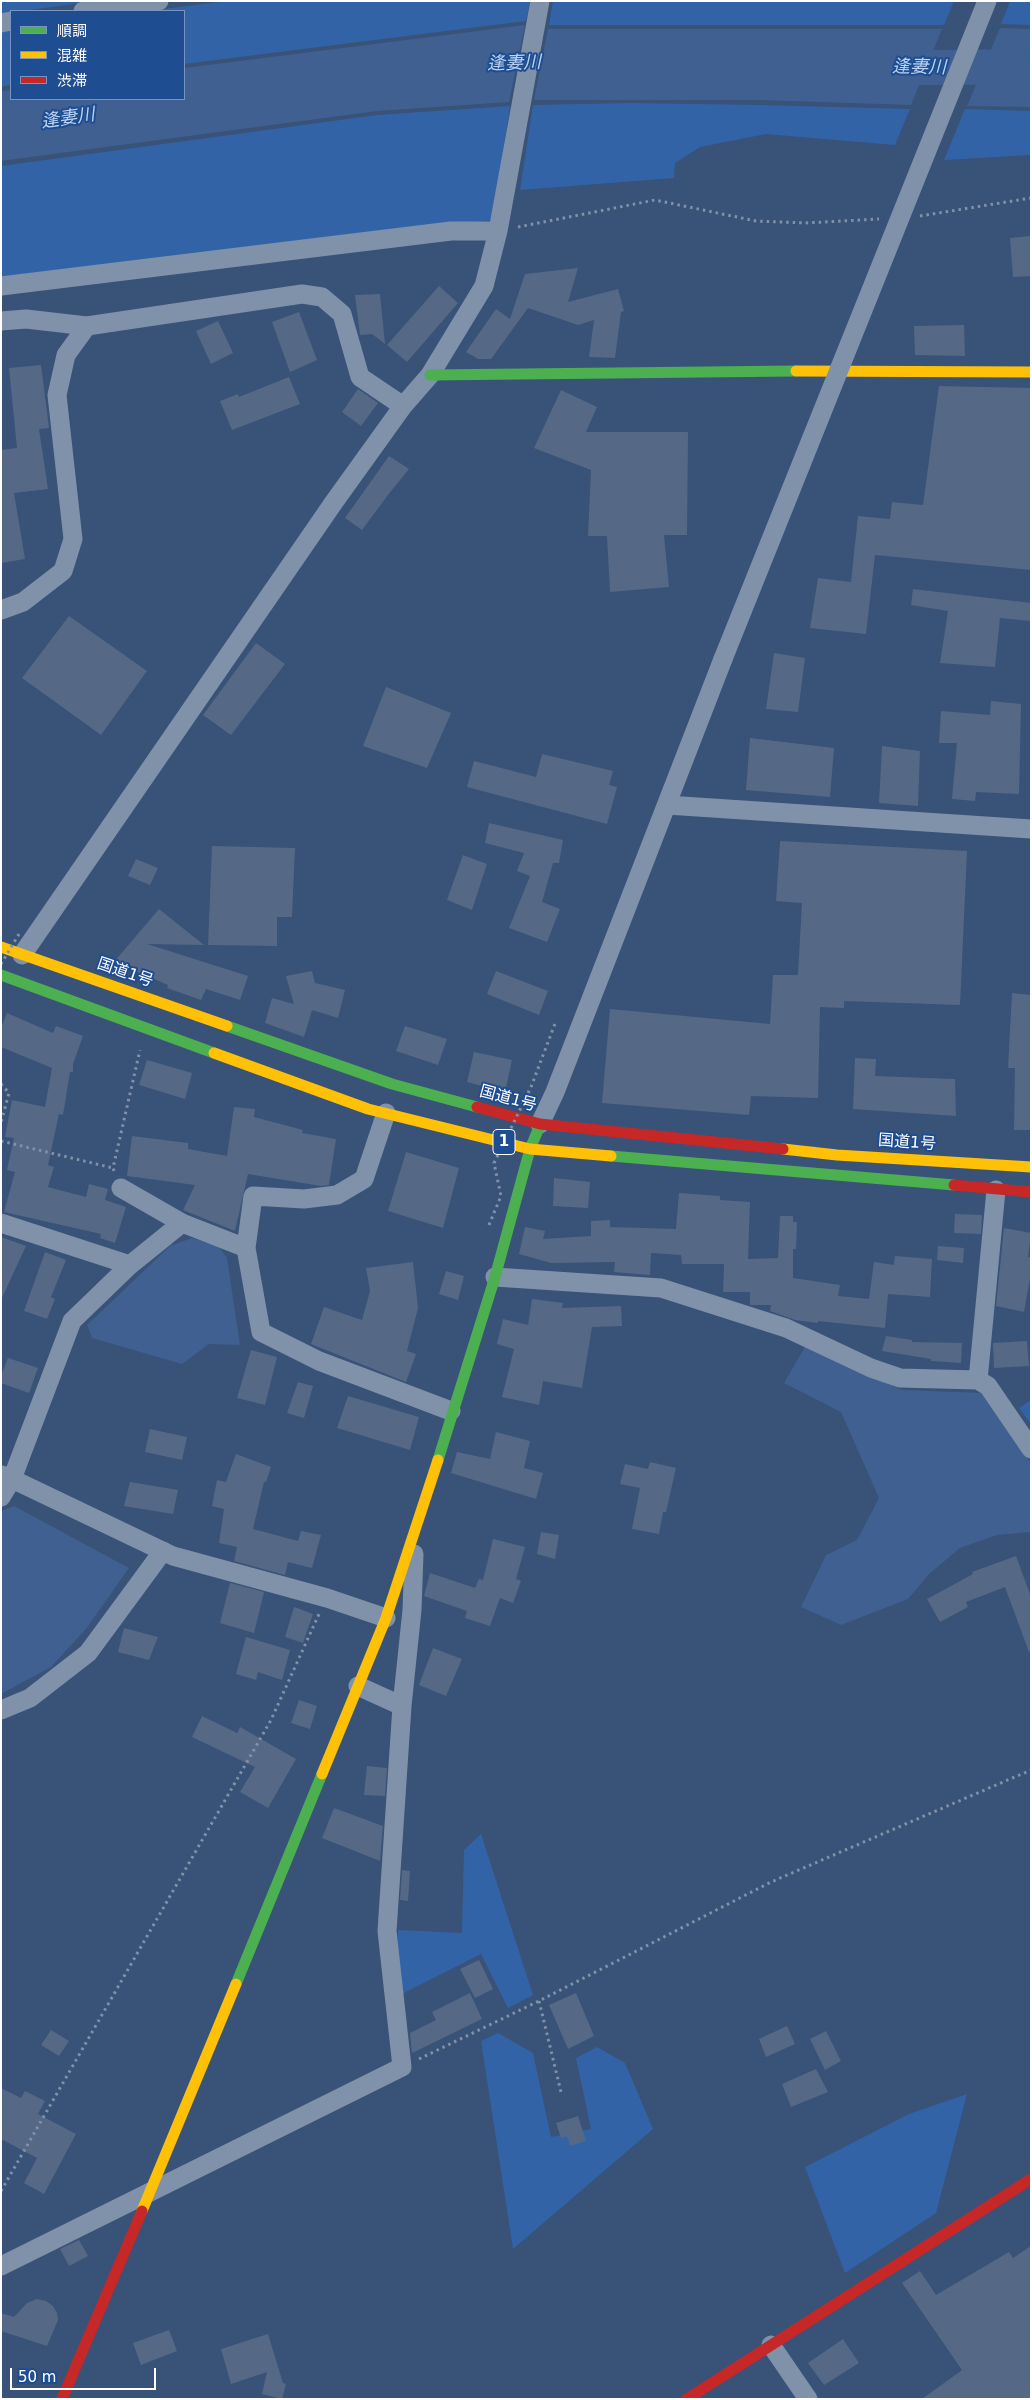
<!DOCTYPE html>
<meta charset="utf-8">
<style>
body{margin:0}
#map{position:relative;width:1032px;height:2400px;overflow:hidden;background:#395277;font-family:"DejaVu Sans","Noto Sans JP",sans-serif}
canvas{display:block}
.frame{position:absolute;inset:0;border:2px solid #fff;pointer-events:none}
.legend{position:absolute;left:10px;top:10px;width:175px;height:90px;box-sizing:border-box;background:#1f4d91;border:1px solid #7994bd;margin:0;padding:6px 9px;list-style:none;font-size:15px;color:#fff}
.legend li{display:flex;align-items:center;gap:10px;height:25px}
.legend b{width:25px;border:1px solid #7994bd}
.scale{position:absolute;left:10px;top:2368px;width:146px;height:22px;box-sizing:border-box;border:2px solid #fff;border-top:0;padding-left:6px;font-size:15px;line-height:18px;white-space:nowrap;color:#fff;-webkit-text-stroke:4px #1f4d91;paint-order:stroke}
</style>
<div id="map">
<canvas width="1032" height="2400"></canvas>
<div class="frame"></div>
<ul class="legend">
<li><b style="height:6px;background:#4caf50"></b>順調</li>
<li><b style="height:6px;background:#ffc107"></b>混雑</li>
<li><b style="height:6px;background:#c62828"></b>渋滞</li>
</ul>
<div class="scale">50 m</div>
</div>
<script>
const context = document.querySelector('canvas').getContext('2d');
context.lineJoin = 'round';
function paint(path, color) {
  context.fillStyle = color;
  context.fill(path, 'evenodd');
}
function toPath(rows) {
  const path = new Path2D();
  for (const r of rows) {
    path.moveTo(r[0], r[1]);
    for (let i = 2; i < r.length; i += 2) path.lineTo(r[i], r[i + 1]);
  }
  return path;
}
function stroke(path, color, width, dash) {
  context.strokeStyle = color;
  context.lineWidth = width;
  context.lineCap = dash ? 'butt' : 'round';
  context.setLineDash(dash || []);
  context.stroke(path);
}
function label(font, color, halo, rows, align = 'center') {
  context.font = font + ' "DejaVu Sans","Noto Sans JP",sans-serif';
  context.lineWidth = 4;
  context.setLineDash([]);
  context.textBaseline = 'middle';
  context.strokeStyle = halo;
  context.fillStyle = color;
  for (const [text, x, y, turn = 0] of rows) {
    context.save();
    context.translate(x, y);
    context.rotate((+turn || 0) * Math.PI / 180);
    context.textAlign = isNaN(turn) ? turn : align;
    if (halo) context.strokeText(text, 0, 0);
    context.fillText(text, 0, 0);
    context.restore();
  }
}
paint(toPath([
 [1,1,95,1,1,14],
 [228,1,530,1,526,21,184,64,184,11,147,11],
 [553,1,954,1,944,25,549,25],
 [1010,1,1031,1,1031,25,1001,24],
 [11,28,11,85,1,87,1,30],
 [632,103,761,105,910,109,895,145,766,134,700,147,675,163,674,178,520,190,533,105],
 [510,106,493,220,1,279,1,166,377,115],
 [965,109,1031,111,1031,155,944,160],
 [1031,1400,1031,1424,1019,1408],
 [481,1834,533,1995,508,2008,481,1954,396,1997,398,1930,462,1933,464,1850],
 [498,2033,533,2053,551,2137,591,2129,576,2058,597,2047,625,2063,653,2129,513,2249,481,2041],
 [967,2094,936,2213,845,2273,805,2167,909,2114]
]), '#3363a7');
paint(toPath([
 [525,25,509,102,377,111,1,161,1,91,11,90,11,99,184,99,184,68],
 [1000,28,1031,29,1031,107,967,106],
 [548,29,942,29,911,105,759,100,534,100],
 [192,1238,219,1247,227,1258,240,1345,209,1344,182,1364,92,1338,87,1325,170,1246],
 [806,1345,902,1390,983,1393,1031,1463,1031,1532,997,1535,960,1548,929,1574,908,1599,841,1625,801,1607,826,1555,857,1540,879,1498,841,1412,784,1383],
 [14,1506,129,1568,86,1629,51,1667,1,1694,1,1511]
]), '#3f6090');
stroke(toPath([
 [878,68,985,67,1031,70]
]), '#3f6090', 35);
paint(toPath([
 [1031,236,1031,276,1013,277,1010,238],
 [578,268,568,302,618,289,624,311,621,312,615,358,589,357,594,320,578,325,528,308,491,359,478,359,466,352,496,309,510,319,525,274],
 [439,286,458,303,407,362,387,345],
 [380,294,385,344,372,334,360,335,355,295],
 [299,312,317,360,290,372,272,322],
 [218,321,233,353,211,364,196,331],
 [964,325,965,356,915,355,914,326],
 [41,365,49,428,39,429,48,489,14,493,25,559,1,563,1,450,17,448,9,368],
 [289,377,300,404,232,430,220,401,238,394,239,397],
 [939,386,1031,388,1031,570,875,555,866,634,810,628,818,578,851,582,858,516,890,519,892,502,923,505],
 [358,389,378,403,361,426,342,412],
 [561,390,597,407,586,432,688,432,687,535,664,535,669,587,610,592,607,536,588,536,591,470,534,448],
 [389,456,409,469,388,495,362,530,345,518],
 [913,589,1031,603,1031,621,1000,618,995,667,940,663,948,611,911,605],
 [69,616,147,671,101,735,22,678],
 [256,643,285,664,231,735,203,715],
 [774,653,805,658,798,712,766,709],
 [386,687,451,713,427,768,363,746],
 [991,701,1021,704,1019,794,976,792,975,801,952,799,957,743,939,743,941,711,990,715],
 [750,738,834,748,830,797,746,790],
 [882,746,920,751,918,806,879,803],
 [542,754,613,771,609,785,617,787,607,824,467,787,474,761,536,777],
 [489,823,563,840,559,863,553,863,542,902,560,909,547,942,509,928,530,876,517,871,524,853,485,843],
 [780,841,967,851,960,1005,844,1001,844,1008,820,1007,818,1098,751,1096,749,1115,602,1103,610,1009,770,1024,773,975,798,975,802,903,776,901],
 [212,846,295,848,292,917,277,917,277,946,208,945],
 [463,855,487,864,472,910,447,900],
 [136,859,158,868,150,885,128,876],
 [159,909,204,945,147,944,248,976,240,1000,206,989,201,1000,167,988,168,985,114,962],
 [312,971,315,983,345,990,338,1018,312,1010,304,1037,265,1023,272,998,294,1004,286,976],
 [496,971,548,991,539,1015,487,994],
 [1012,993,1031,995,1031,1130,1014,1130,1015,1068,1008,1068],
 [7,1013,53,1033,56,1026,83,1036,73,1064,73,1072,70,1072,63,1115,59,1114,48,1165,54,1167,48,1187,86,1197,89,1184,108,1189,105,1200,126,1207,115,1243,100,1238,101,1234,4,1212,15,1172,7,1170,14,1138,5,1137,12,1100,45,1107,52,1068,1,1047,1,1028],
 [405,1026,447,1039,438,1065,396,1051],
 [474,1052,512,1060,505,1092,467,1082],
 [855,1058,876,1059,875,1076,955,1079,956,1116,853,1109],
 [147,1060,192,1073,185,1099,139,1085],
 [234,1107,255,1109,254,1117,303,1130,302,1133,336,1139,329,1185,321,1186,248,1174,235,1231,183,1210,195,1185,127,1176,132,1136,188,1143,188,1149,227,1156],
 [406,1152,459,1168,443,1228,388,1211],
 [554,1178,590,1182,588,1208,553,1206],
 [679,1193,720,1196,720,1200,750,1202,748,1259,778,1258,780,1216,793,1216,793,1222,797,1222,796,1249,793,1249,793,1278,840,1285,838,1296,869,1299,874,1262,894,1265,895,1256,932,1259,930,1297,888,1294,885,1328,818,1321,818,1323,795,1320,770,1311,771,1305,750,1305,750,1292,723,1292,724,1264,682,1264,681,1255,651,1253,650,1275,614,1272,615,1262,551,1263,519,1254,525,1227,545,1231,543,1239,591,1236,591,1221,610,1220,610,1227,676,1229],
 [955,1214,982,1215,981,1234,954,1233],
 [1004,1228,1031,1233,1028,1257,1031,1258,1031,1272,1024,1312,996,1306],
 [1,1237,26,1246,1,1300],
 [938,1246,964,1248,963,1263,937,1260],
 [45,1252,66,1260,51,1297,55,1299,47,1319,24,1311],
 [413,1262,418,1308,407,1351,416,1354,406,1382,311,1344,324,1307,362,1320,370,1291,366,1268],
 [446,1271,464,1276,458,1300,439,1294],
 [532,1299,563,1303,562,1308,621,1306,622,1326,592,1327,582,1388,543,1381,539,1405,502,1397,514,1349,497,1344,503,1319,528,1325],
 [886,1336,912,1340,912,1342,962,1343,961,1363,931,1361,931,1359,882,1351],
 [1027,1341,1029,1366,994,1368,993,1343],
 [251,1350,277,1357,265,1405,237,1398],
 [8,1358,38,1368,29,1393,1,1383,1,1376],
 [298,1382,313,1386,304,1418,287,1413],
 [348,1396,419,1417,410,1450,337,1428],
 [150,1429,187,1437,182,1460,145,1452],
 [496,1432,530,1441,524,1468,543,1473,536,1499,451,1473,457,1452,490,1459],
 [236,1454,271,1467,266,1482,264,1482,253,1529,298,1541,301,1531,321,1535,312,1568,288,1562,285,1575,234,1561,237,1547,219,1543,224,1509,212,1506,217,1480,226,1482],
 [650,1462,676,1468,666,1512,663,1512,659,1534,632,1529,640,1488,620,1484,625,1464,648,1469],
 [130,1482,178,1490,173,1514,124,1506],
 [541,1532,559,1535,555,1559,537,1554],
 [493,1539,525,1547,516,1579,521,1581,513,1603,500,1598,490,1626,465,1618,467,1611,424,1596,430,1573,475,1588,479,1579,483,1580],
 [1016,1556,1031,1597,1031,1652,1029,1652,1005,1587,966,1602,968,1607,940,1622,927,1599,973,1574,972,1572],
 [230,1583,264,1592,254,1633,220,1623],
 [294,1607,313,1614,303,1643,285,1637],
 [124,1628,158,1637,149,1660,118,1652],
 [246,1637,290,1650,282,1680,258,1672,256,1680,236,1674],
 [433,1648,462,1659,446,1696,419,1685],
 [299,1700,317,1706,310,1729,291,1723],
 [202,1716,237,1733,240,1727,296,1759,268,1808,240,1792,255,1767,192,1737],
 [367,1766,387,1768,385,1796,364,1795],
 [334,1808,383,1826,380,1861,322,1838],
 [402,1870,410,1871,408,1901,400,1900],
 [479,1960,493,1989,475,1998,460,1969],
 [470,1993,482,2019,412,2053,410,2033,436,2020,432,2012],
 [576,1993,594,2036,568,2049,549,2005],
 [787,2026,795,2044,766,2057,759,2039],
 [51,2030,69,2041,59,2056,41,2045],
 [826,2031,841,2061,825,2070,810,2039],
 [816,2069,828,2092,791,2107,782,2084],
 [1,2088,21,2098,25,2091,45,2101,38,2114,76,2134,44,2194,24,2183,37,2158,1,2139],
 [578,2116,586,2141,570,2146,567,2136,561,2138,556,2123],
 [79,2240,88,2256,69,2266,60,2249],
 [1031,2246,1031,2399,922,2399,962,2370,902,2283,920,2271,936,2295,1009,2252,1013,2258],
 [37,2299,46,2301,53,2306,57,2313,58,2320,47,2346,1,2331,1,2313,14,2317,27,2303],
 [169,2330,177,2351,141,2365,133,2343],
 [268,2334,283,2383,286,2384,282,2399,262,2394,267,2372,231,2384,221,2349],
 [843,2339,859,2363,824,2385,808,2363]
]), '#556986');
stroke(toPath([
 [920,216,1031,198],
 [518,227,655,200,756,221,805,223,879,219],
 [1,1084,9,1093,1,1123],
 [1,1141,113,1168],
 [114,1171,113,1168,140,1050],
 [539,2001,561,2092],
 [419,2059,539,2001,771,1882,1031,1770],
 [1,2191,271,1720,319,1614]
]), '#8092aa', 3, [2.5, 4]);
stroke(toPath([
 [83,11,159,1],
 [1,23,11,21],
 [1,286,451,231,498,231],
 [1,321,26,319,87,326,302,294,322,297,342,314,360,377,403,406],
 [1,610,23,602,63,571,73,539,57,395,66,355,87,326],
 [667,805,1031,829],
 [22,955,334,502,403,406,430,375,484,286,498,231,540,1],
 [540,1124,555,1092,723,659],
 [121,1188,182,1223],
 [1,1223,130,1265],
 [246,1248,253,1196,304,1199,337,1195,364,1179,386,1113],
 [495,1277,661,1288,786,1328,871,1368,900,1378,978,1380,988,1386,1031,1449],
 [978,1380,996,1190],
 [1,1497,12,1479,2,1475],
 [386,1618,327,1598,173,1556,12,1479,72,1321,130,1265,182,1223,246,1248,261,1332,319,1361,451,1411],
 [358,1686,402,1706],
 [1,1710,30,1698,88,1653,163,1551],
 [1,2266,402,2067,387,1931,402,1706,412,1610,414,1554],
 [771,2345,808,2399]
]), '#8092aa', 19);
stroke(toPath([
 [430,375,796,371],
 [1,975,214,1053],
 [227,1026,392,1084,477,1107],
 [611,1156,954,1185],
 [438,1460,495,1277,530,1149,538,1130],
 [236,1984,322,1774]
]), '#4caf50', 11);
stroke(toPath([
 [796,371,1031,372],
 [1,947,227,1026],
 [214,1053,368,1109,530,1149,611,1156],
 [783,1149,837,1155,1031,1167],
 [322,1774,386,1618,438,1460],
 [142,2211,236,1984]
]), '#ffc107', 11);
stroke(toPath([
 [477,1107,540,1124,783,1149],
 [954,1185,1031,1192],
 [62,2399,142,2211],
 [687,2399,1031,2179]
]), '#c62828', 11);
stroke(toPath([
 [1,964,19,934],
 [489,1225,501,1196,494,1163,531,1087,556,1021]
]), '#8092aa', 3, [2.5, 4]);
stroke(toPath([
 [723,659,987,1]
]), '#8092aa', 19);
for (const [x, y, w] of [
 [504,1142,22]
]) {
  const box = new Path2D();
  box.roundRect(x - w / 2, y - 12.5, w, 25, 4);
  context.fillStyle = '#1f4d91';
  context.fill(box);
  stroke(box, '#fff', 1);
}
label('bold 15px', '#fff', null, [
 ["1",504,1142]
]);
label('16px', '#fff', '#1f4d91', [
 ["国道1号",125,973,19],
 ["国道1号",508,1099,15],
 ["国道1号",907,1143,4]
]);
label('italic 18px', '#bbd4f4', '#1f4d91', [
 ["逢妻川",514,64,-2],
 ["逢妻川",919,68,1],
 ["逢妻川",68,119,-8]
]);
</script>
